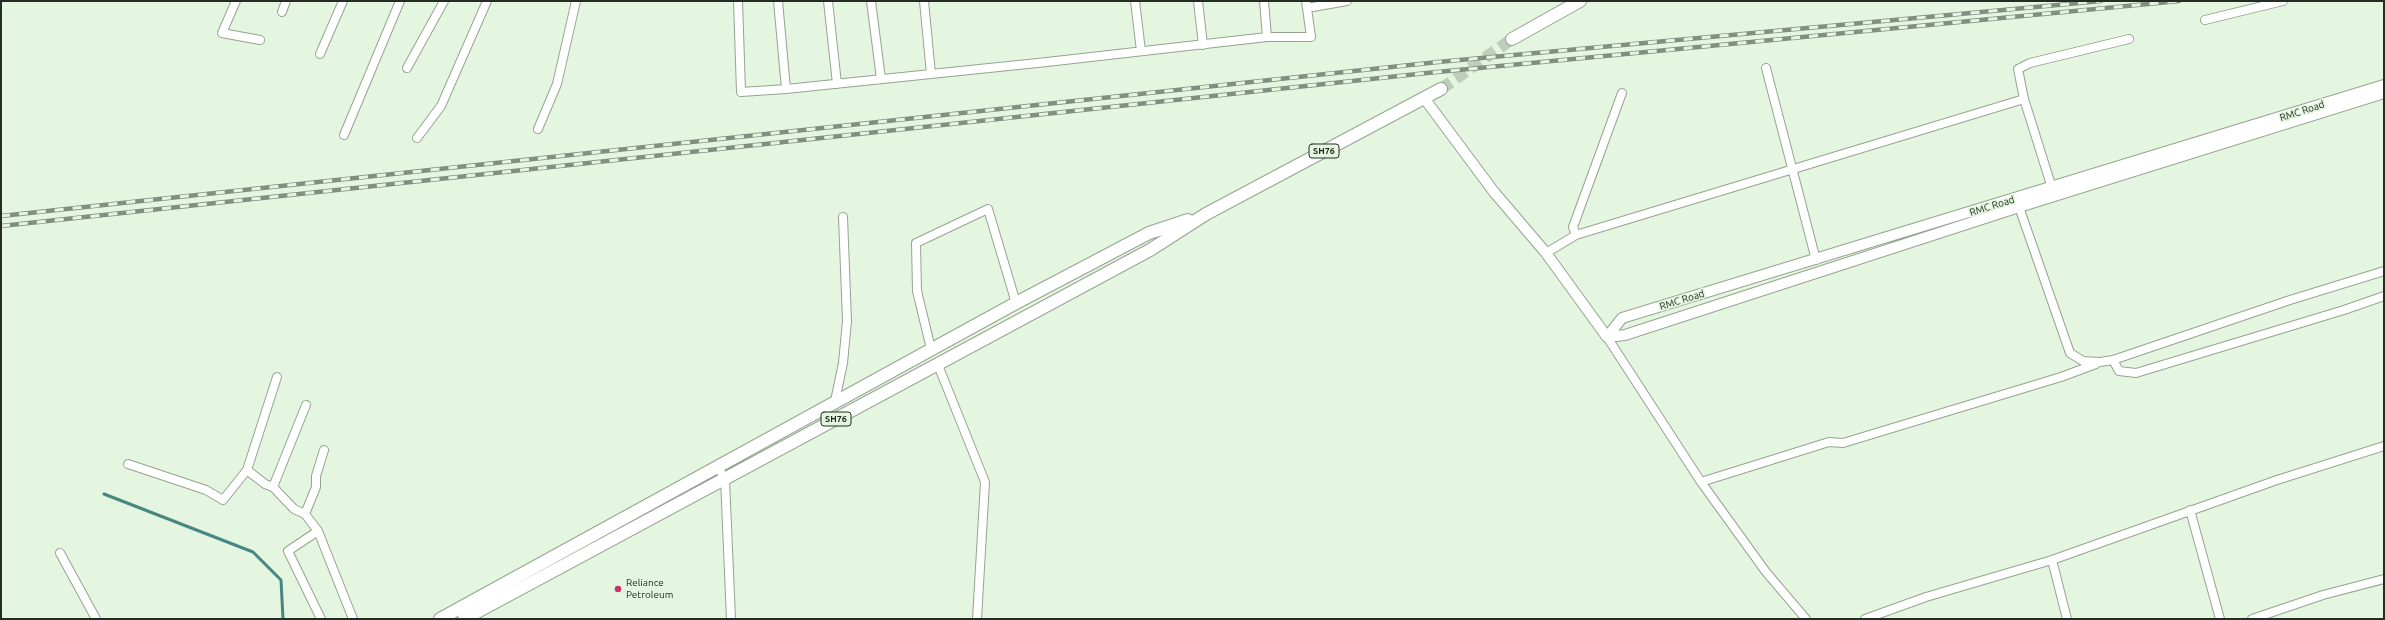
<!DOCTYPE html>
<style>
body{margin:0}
#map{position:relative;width:2385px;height:620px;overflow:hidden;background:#e5f6e0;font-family:Ubuntu,sans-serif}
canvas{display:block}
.frame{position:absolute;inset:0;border:2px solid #252c24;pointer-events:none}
</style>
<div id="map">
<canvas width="2385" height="620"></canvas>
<div class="frame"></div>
</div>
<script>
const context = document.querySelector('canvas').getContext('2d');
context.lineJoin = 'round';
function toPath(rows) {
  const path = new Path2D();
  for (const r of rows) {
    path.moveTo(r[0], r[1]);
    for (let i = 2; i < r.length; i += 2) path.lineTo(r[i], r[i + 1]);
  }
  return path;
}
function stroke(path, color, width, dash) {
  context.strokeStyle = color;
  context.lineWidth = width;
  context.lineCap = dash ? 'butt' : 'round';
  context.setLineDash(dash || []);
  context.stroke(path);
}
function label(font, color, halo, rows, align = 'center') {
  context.font = font + ' Ubuntu,sans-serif';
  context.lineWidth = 3.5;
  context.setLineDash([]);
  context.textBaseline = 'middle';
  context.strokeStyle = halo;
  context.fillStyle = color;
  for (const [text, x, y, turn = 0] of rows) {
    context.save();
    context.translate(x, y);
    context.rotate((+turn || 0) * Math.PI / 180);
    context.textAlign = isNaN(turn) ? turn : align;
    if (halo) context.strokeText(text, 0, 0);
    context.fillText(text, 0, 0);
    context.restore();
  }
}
stroke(toPath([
 [104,494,253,552,281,580,283,619]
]), '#478682', 3);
stroke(toPath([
 [1441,89,1512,39]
]), '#bfceba', 12, [12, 6]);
const minor = toPath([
 [236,1,222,33,260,40],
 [738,1,741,92,786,89,1047,62,1267,37,1311,37,1306,1],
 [778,1,786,89],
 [828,1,837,84],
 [871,1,881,79],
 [924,1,931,74],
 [1135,1,1141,51],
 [1198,1,1203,45],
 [1264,1,1267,37],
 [1307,8,1347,1],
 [282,12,286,1],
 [2205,20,2283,1],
 [320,54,343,1],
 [407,68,444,1],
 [1766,68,1816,260],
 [538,129,557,84,576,1],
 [344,135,400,1],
 [417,138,441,106,487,1],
 [2052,188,2024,99,2018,69,2030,63,2129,39],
 [2019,207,2070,353,2083,361,2100,362,2113,360,2290,300,2384,271],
 [1576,235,1573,227,1622,93],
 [1546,253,1576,235,2024,99],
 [1607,337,1701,482,1766,572,1806,619],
 [931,349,917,291,916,243,988,209,1016,303],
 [2113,360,2119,371,2136,373,2344,310,2384,296],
 [938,365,985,482,977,619],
 [835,401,843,363,847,321,843,217],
 [128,464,206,490,223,500,247,470,277,377],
 [717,466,725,479,731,619],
 [247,470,265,484,273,487,294,509,305,514,318,531,353,619],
 [1701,482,1829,442,1843,443,2061,377,2096,364],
 [273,487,306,405],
 [2190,510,2220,619],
 [305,514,316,487,316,476,324,450],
 [318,531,288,551,321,619],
 [60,553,96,619],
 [2052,560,2067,619],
 [1865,619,1926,597,2052,560,2277,480,2384,446],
 [2252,619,2323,595,2384,579]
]);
const tertiary = toPath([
 [1424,98,1494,192,1546,253,1607,337],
 [1607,337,1622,318,2384,85],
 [1607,337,1625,335,2019,207,2384,93]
]);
const primary = toPath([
 [1512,39,1580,1],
 [440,619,1016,303,1149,233,1188,220],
 [464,619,1150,250,1206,214,1441,89]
]);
stroke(minor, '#94a490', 10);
stroke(tertiary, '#94a490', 12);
stroke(primary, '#94a490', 14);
stroke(minor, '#fff', 8);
stroke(tertiary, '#fff', 10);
stroke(primary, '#fff', 12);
const rail = toPath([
 [1,216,1438,62,2101,1],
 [1,226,1427,73,2179,1]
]);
stroke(rail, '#828e80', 4.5);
stroke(rail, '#e5f6e0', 3, [9]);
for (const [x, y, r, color] of [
 [618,589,4,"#c43769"]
]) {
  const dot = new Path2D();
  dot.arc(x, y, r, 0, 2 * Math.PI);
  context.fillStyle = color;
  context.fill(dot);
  stroke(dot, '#e5f6e0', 1.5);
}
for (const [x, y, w] of [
 [1324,151,30],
 [836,419,30]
]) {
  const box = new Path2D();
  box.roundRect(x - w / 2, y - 7, w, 14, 3);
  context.fillStyle = '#e5f6e0';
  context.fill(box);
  stroke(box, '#252c24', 1);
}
label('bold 9px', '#252c24', null, [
 ["SH76",1324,151],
 ["SH76",836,419]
]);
label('10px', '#252c24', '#e5f6e0', [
 ["RMC Road",2302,111,-18],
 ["RMC Road",1992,206,-17],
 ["RMC Road",1682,300,-17]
]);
label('10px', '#252c24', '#e5f6e0', [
 ["Reliance",626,583],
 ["Petroleum",626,595]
], 'left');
</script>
